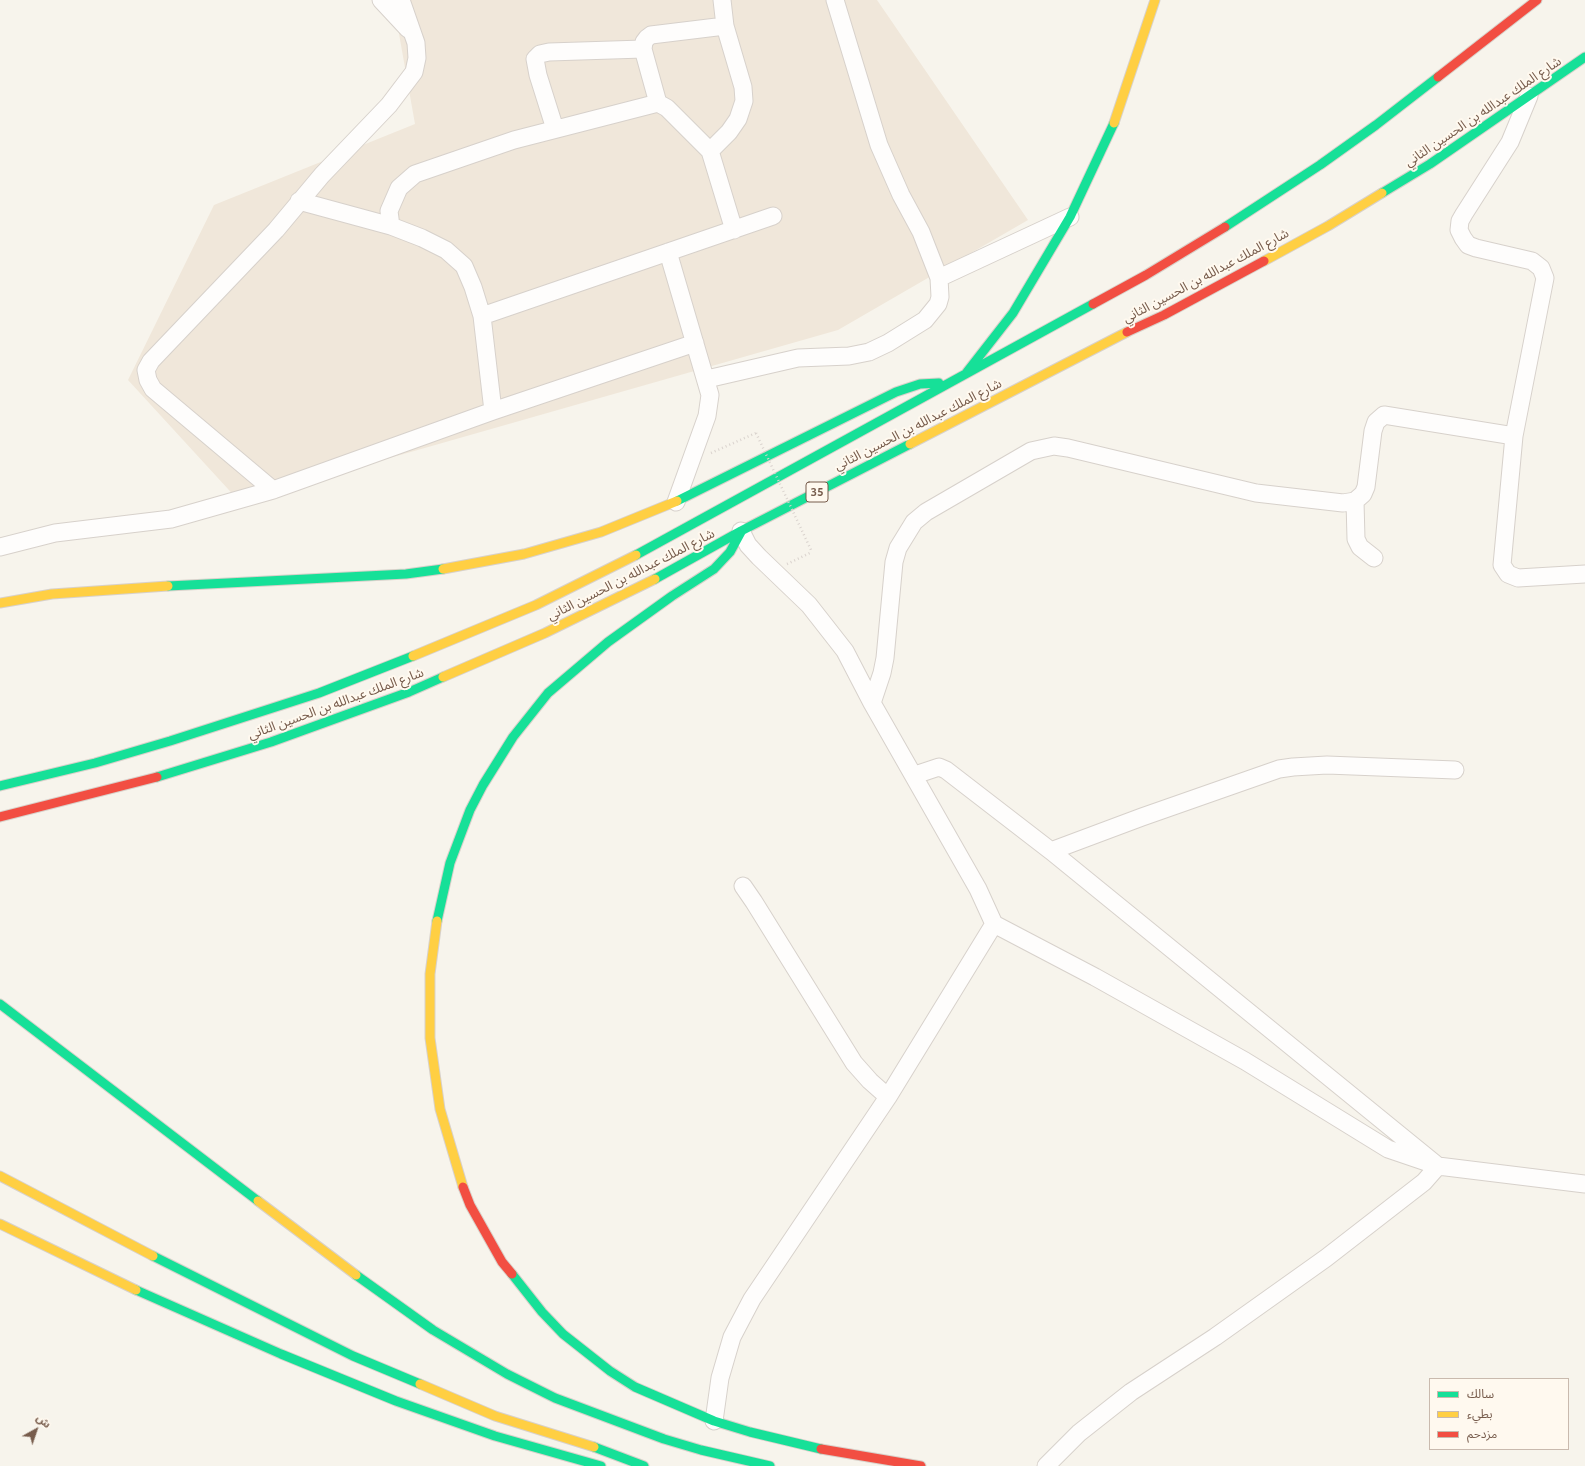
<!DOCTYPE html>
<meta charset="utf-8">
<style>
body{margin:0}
#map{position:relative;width:1585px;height:1466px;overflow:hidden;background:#f7f4ec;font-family:Cabin,"Noto Sans Arabic",sans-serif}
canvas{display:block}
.legend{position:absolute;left:1429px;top:1378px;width:140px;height:72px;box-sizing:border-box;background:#fff9ef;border:1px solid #c9baae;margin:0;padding:5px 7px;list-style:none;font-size:12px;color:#775c4c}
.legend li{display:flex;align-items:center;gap:8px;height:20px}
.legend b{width:20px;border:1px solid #c9baae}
.north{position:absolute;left:16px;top:1410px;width:40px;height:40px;-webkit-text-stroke:3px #fff9ef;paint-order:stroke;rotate:40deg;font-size:11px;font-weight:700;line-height:16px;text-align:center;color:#775c4c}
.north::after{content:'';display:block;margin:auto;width:14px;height:18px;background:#775c4c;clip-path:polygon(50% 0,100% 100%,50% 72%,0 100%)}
</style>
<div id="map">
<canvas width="1585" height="1466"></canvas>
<ul class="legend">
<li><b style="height:5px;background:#16e098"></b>سالك</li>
<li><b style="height:5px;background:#ffcf43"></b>بطيء</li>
<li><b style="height:5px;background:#f24e42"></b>مزدحم</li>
</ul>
<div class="north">ش</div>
</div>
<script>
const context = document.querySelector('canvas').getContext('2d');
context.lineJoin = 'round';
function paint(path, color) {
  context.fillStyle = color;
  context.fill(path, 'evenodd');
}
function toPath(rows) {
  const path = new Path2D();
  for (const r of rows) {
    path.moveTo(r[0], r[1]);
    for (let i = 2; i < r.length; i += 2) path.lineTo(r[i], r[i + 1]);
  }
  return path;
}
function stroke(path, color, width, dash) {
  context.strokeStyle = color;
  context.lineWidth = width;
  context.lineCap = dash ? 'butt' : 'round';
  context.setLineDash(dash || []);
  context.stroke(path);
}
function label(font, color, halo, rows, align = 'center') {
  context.font = font + ' Cabin,"Noto Sans Arabic",sans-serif';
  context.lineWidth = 4;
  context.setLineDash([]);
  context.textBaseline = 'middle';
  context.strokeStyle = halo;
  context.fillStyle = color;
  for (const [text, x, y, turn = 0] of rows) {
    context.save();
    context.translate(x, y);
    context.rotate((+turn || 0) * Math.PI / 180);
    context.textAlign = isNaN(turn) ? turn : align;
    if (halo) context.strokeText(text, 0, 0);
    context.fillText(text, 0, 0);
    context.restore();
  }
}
paint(toPath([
 [393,0,877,0,1028,220,838,330,239,501,128,380,214,205,415,124]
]), '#f0e7da');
const street = toPath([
 [381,0,408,29],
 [1529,96,1510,142,1464,214,1460,221,1459,230,1463,238,1468,245,1476,248,1532,261,1541,268,1545,278,1514,436,1502,565,1508,574,1518,578,1585,574],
 [658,103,643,49,644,42,647,38,651,35,725,26],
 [555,129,538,75,535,59,540,54,549,52,643,49],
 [710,151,729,132,738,119,744,101,743,87,725,26,722,0],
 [299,201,391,226,422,238,446,250,464,266,473,287,482,316,493,411],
 [391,226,389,211,399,188,415,174,514,140,658,103,667,108,710,151,734,230],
 [668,252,710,395,707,416,676,502],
 [939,278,1070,217],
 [482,316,773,216],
 [707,379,798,358,849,356,869,352,888,343,925,320,938,304,940,297,939,278,921,232,901,195,879,145,835,0],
 [273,490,153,389,148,380,146,370,151,361,276,230,322,175,389,105,414,72,417,58,416,43,401,0],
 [1355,501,1356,539,1360,547,1374,558],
 [741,531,748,545,759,557,809,605,845,651,872,703,978,889,994,924,1095,977,1245,1061,1388,1149,1438,1166,1585,1184],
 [0,547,55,533,171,519,273,490,493,411,695,343],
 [872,703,882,673,885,658,894,562,898,548,914,522,926,512,1031,451,1054,446,1068,448,1256,493,1343,503,1355,501,1363,494,1366,487,1373,431,1376,422,1384,415,1514,436],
 [915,775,939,767,946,770,1051,851],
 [743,886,754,902,854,1063,870,1081,888,1097],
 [714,1421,720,1378,732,1337,752,1299,888,1097,994,924],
 [1046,1466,1079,1433,1131,1392,1215,1337,1326,1258,1424,1182,1438,1166,1051,851,1142,817,1279,769,1293,767,1327,765,1455,770]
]);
const fast = toPath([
 [1382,193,1430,164,1585,57],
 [1225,227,1320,165,1376,125,1438,77],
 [967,372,1013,313,1070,217,1114,123],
 [677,501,896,392,920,384,939,383],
 [636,555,1093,304],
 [655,579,741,531,910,444],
 [168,586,406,574,443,569],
 [157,777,271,742,409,692,443,677],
 [0,786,95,763,170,741,319,693,413,656],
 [437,921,450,863,470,810,483,785,513,737,548,693,608,642,672,596,714,569,730,552,741,532],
 [0,1004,258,1201],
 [153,1256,353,1356,420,1384],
 [512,1274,542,1312,563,1334,610,1371,635,1387,714,1421,750,1432,821,1449],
 [356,1275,433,1330,507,1374,555,1398,664,1439,701,1450,770,1466],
 [136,1290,281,1354,396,1401,495,1436,601,1466],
 [594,1447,644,1466]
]);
const slow = toPath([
 [1114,123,1155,0],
 [1264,261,1328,226,1382,193],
 [910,444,1127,332],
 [443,569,524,554,601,532,677,501],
 [0,603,52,594,168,586],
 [413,656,536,605,636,555],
 [443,677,545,633,655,579],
 [437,921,430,974,430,1038,440,1109,463,1187],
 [0,1176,153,1256],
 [258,1201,356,1275],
 [0,1224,136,1290],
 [420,1384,495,1416,594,1447]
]);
const jam = toPath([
 [1438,77,1537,0],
 [1093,304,1146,275,1225,227],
 [1127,332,1164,315,1264,261],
 [0,817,157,777],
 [463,1187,470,1205,502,1262,512,1274],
 [821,1449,921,1466]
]);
stroke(street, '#d7d1cb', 19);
stroke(fast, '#d8d1ca', 11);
stroke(slow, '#d8d1ca', 11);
stroke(jam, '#d8d1ca', 11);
stroke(toPath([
 [711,453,756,433],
 [787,564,812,552]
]), '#dad3ce', 2.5, [1, 3]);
stroke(street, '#fefdfc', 17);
stroke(fast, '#16e098', 9);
stroke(slow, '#ffcf43', 9);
stroke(jam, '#f24e42', 9);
stroke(toPath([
 [756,433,812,552]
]), '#dad3ce', 2.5, [1, 3]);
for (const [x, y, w] of [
 [817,492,22]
]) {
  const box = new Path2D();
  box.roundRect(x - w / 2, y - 10, w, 20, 3);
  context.fillStyle = '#fff9ef';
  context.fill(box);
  stroke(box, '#775c4c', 1);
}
label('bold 12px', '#775c4c', null, [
 ["35",817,492]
]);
label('13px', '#775c4c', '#fff9ef', [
 ["شارع الملك عبدالله بن الحسين الثاني",1483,112,-34],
 ["شارع الملك عبدالله بن الحسين الثاني",1206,276,-28],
 ["شارع الملك عبدالله بن الحسين الثاني",918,425,-27],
 ["شارع الملك عبدالله بن الحسين الثاني",631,575,-27],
 ["شارع الملك عبدالله بن الحسين الثاني",336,704,-20]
]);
</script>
